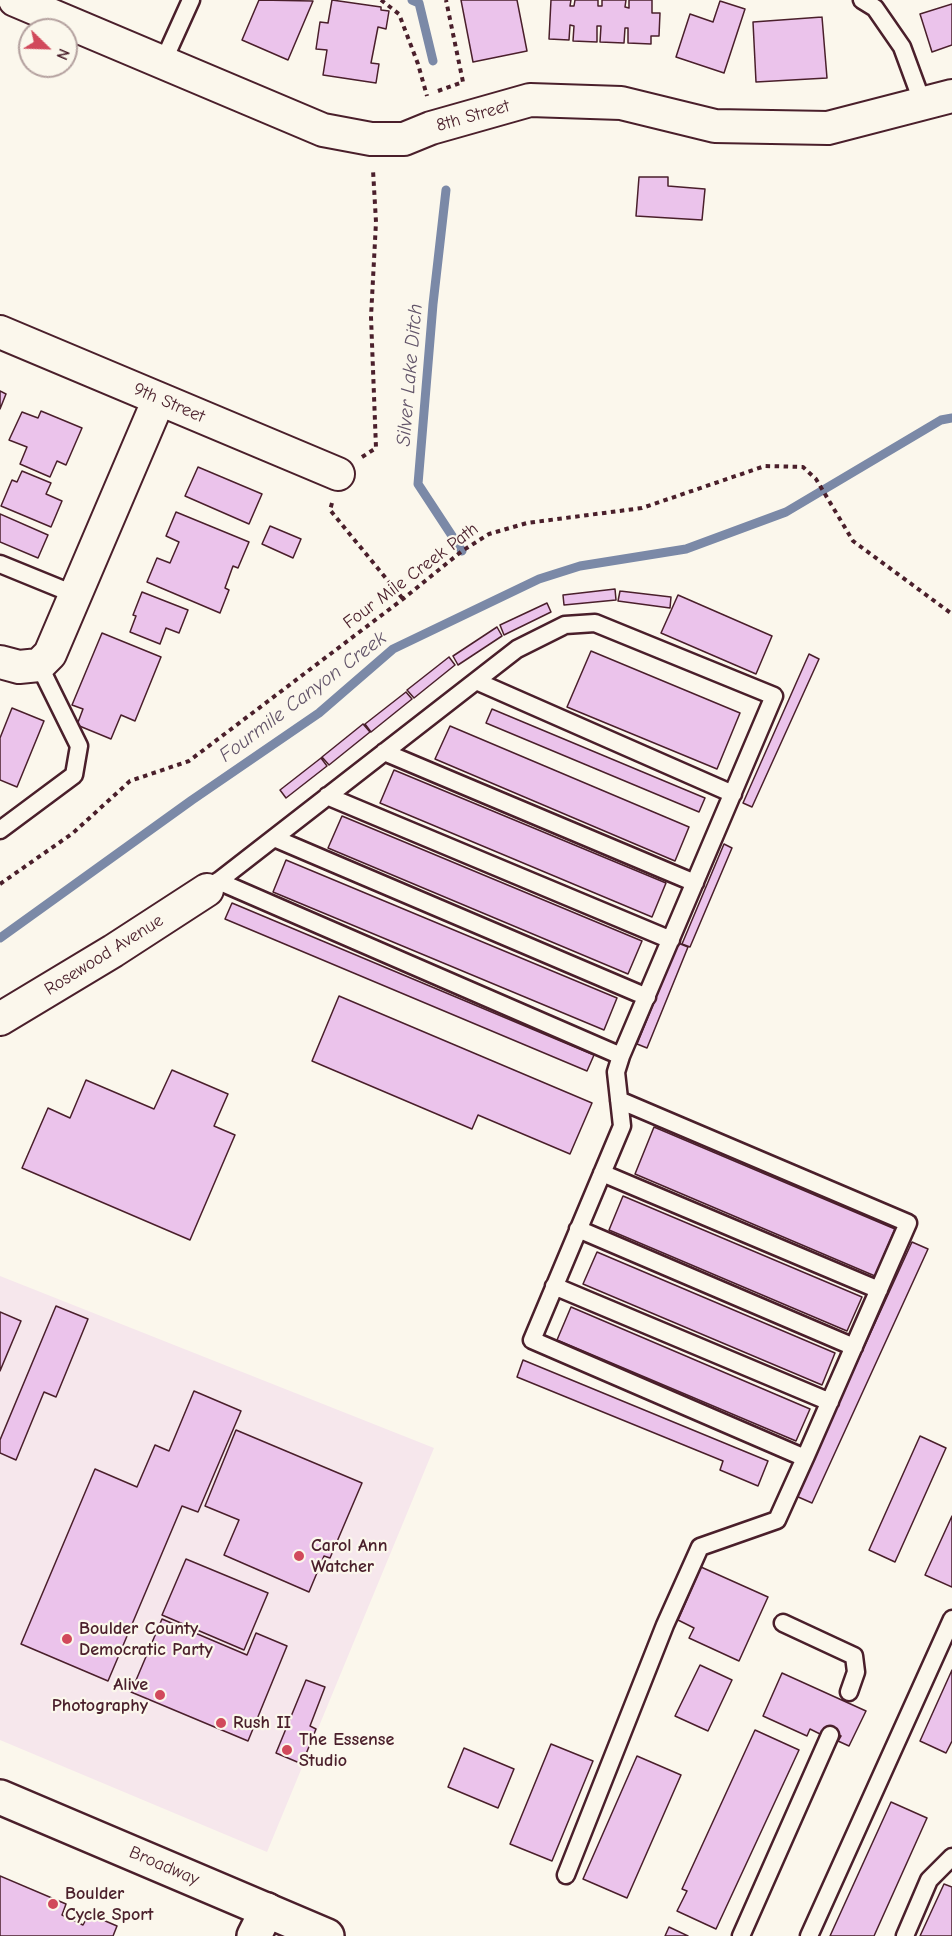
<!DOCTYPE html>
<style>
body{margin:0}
#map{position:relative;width:952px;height:1936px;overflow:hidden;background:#fbf7ec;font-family:"Comic Neue",sans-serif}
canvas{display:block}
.north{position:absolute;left:18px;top:18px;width:60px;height:60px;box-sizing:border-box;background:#fbf7ec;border:2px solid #b4a19f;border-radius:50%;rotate:113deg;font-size:16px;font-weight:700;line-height:24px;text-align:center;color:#4a1f2b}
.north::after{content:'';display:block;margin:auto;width:21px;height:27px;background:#d1495b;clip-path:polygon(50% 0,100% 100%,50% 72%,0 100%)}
</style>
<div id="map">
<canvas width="952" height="1936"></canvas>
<div class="north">N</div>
</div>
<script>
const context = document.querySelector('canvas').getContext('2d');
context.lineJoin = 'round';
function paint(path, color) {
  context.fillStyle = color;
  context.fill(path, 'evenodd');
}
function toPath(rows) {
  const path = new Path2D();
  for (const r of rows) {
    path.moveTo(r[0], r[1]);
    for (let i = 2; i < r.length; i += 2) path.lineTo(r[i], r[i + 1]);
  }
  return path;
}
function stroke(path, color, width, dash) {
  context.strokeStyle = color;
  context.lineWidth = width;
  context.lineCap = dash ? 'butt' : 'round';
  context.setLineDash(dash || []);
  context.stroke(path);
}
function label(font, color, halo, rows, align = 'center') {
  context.font = font + ' "Comic Neue",sans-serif';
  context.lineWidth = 4.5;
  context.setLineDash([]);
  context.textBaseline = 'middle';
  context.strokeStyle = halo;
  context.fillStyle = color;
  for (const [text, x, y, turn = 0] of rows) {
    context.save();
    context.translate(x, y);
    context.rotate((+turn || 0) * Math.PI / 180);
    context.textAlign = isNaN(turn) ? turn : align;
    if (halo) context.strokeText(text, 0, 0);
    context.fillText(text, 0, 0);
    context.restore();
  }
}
paint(toPath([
 [0,1276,434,1448,267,1852,0,1740]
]), '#f6e7ec');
stroke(toPath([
 [412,0,419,3,433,61],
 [446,190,433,304,418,484,462,551],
 [0,938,192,800,319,713,393,649,539,579,580,566,686,549,786,512,941,420,952,418]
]), '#7b89a7', 9);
const building = toPath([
 [259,0,313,1,288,60,242,40,259,0],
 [332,0,381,7,381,10,389,11,386,29,378,27,371,63,379,64,376,83,323,75,327,50,316,49,320,22,328,23,332,0],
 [461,0,517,0,527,51,473,62,461,0],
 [551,0,571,0,570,6,574,6,575,0,598,0,598,6,602,6,602,0,626,0,625,7,629,8,629,0,652,0,652,13,660,13,659,36,651,36,651,44,628,43,628,28,625,28,624,43,600,42,601,26,597,26,597,42,573,41,574,26,570,25,569,40,549,39,551,0],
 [720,1,745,9,724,73,676,57,690,14,713,22,720,1],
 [952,4,952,45,932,52,920,14,952,4],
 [822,17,827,78,756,82,753,22,822,17],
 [639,177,668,177,668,186,705,189,702,220,636,216,639,177],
 [0,391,6,394,0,409,0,391],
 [41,411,82,428,66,465,57,461,50,477,20,464,27,447,9,440,22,412,38,418,41,411],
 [198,467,262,494,249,524,185,496,198,467],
 [22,471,51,483,46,494,62,501,51,527,1,506,12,480,17,482,22,471],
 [176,512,249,542,238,568,233,566,225,588,229,590,220,613,147,582,157,558,170,563,179,542,166,536,176,512],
 [0,514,48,535,38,558,0,542,0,514],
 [270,526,301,539,293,558,262,544,270,526],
 [615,589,616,600,564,605,563,595,615,589],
 [620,591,671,597,670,608,618,601,620,591],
 [142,592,188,610,179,633,166,628,160,644,130,632,136,616,133,615,142,592],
 [678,595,772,636,756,674,661,633,678,595],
 [547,603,551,612,504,635,500,625,547,603],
 [497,627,502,636,458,665,453,656,497,627],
 [102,633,161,657,135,721,121,715,111,739,77,725,83,709,72,705,102,633],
 [591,651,740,713,717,769,567,707,591,651],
 [809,654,819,659,752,807,743,803,809,654],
 [449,657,455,665,414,698,407,690,449,657],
 [406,692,412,699,371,732,365,724,406,692],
 [12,708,44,721,17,787,0,780,0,738,12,708],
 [492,709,705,798,699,812,486,723,492,709],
 [363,724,370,732,329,765,322,757,363,724],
 [450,726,689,827,675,861,435,759,450,726],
 [321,758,327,766,286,798,280,790,321,758],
 [394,770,666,883,652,917,380,803,394,770],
 [342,816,642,941,628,974,328,848,342,816],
 [724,844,732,848,690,947,682,944,724,844],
 [286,860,617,998,604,1030,273,892,286,860],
 [232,903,594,1055,587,1071,225,919,232,903],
 [678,943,688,947,647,1048,637,1044,678,943],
 [339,996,592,1103,570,1154,478,1115,472,1129,312,1061,339,996],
 [172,1070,228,1094,214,1126,235,1135,190,1240,22,1168,48,1108,70,1118,86,1080,154,1109,172,1070],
 [654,1127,895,1229,875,1276,635,1174,654,1127],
 [623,1196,862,1297,847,1331,609,1230,623,1196],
 [912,1242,928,1249,812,1503,796,1496,912,1242],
 [597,1252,835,1353,822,1385,583,1284,597,1252],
 [56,1306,88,1319,56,1397,44,1392,16,1460,0,1453,0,1440,56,1306],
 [571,1307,810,1409,796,1441,557,1340,571,1307],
 [0,1312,21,1321,0,1371,0,1312],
 [523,1360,768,1461,758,1486,720,1470,723,1461,517,1377,523,1360],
 [194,1391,241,1411,198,1512,182,1506,108,1681,21,1644,95,1469,137,1487,155,1445,169,1451,194,1391],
 [236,1430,362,1483,330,1558,324,1556,309,1592,224,1555,239,1520,205,1506,236,1430],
 [920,1436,946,1448,895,1562,869,1550,920,1436],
 [952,1516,952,1587,925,1575,952,1516],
 [186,1559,268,1593,244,1650,162,1615,186,1559],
 [701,1567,768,1597,739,1661,689,1638,694,1628,678,1620,701,1567],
 [162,1619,247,1655,256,1633,287,1646,248,1741,131,1692,162,1619],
 [700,1665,732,1680,708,1731,675,1716,700,1665],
 [952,1670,952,1741,946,1753,920,1741,952,1670],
 [782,1673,866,1711,849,1746,838,1741,841,1736,825,1728,822,1735,810,1729,807,1736,763,1716,782,1673],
 [306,1680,325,1687,310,1726,316,1729,302,1764,276,1753,306,1680],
 [755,1730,799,1750,716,1929,677,1911,687,1891,682,1889,755,1730],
 [551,1744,593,1761,552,1861,510,1844,551,1744],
 [464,1748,514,1769,498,1808,448,1787,464,1748],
 [637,1756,681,1775,627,1898,583,1879,637,1756],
 [891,1802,927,1818,874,1936,830,1936,891,1802],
 [0,1876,66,1904,62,1915,83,1925,89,1914,117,1926,113,1936,0,1936,0,1876],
 [944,1884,952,1887,952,1936,920,1936,944,1884],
 [669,1927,688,1936,665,1936,669,1927]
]);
paint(building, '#ebc3eb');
stroke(building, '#4a1f2b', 1.5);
const service = toPath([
 [862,0,875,8,902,47,923,104],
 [163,62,191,0],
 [0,564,76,595],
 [476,681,733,794],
 [384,752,695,883],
 [327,796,671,940],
 [0,830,74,775,79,746,39,665],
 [274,838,647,997],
 [218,881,621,1056],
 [207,890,517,649,565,625,595,623,774,696,621,1056,616,1072,622,1126,532,1340,805,1458,777,1520,700,1547,665,1625,566,1875],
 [619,1100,908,1223,805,1458],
 [602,1173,879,1290],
 [578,1229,854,1347],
 [554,1286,830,1402],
 [783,1623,854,1656,856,1672,849,1692],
 [741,1936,830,1735],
 [809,1936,952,1619],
 [905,1936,929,1880,952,1857]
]);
const minor = toPath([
 [15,0,323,130,371,139,404,139,431,128,530,100,621,103,715,126,828,128,952,96],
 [0,332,338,474],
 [0,662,19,667,39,665,50,654,159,399],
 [0,1019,113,951,207,890]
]);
const tertiary = toPath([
 [254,1936,267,1910]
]);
const primary = toPath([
 [0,1797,327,1936]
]);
stroke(service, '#4a1f2b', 21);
stroke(minor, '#4a1f2b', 36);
stroke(tertiary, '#4a1f2b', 38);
stroke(primary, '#4a1f2b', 38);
stroke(toPath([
 [381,0,399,14,418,64,427,96],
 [438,91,463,82,446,0],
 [362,457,376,448,371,317,376,222,373,170],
 [332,503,330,510,403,599],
 [0,884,73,833,130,781,189,761,403,599,462,551,489,534,527,523,642,508,765,466,803,467,816,479,853,541,952,614]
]), '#4a1f2b', 4, [4.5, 4.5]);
stroke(service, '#fbf7ec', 16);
stroke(minor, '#fbf7ec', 32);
stroke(tertiary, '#fbf7ec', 33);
stroke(primary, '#fbf7ec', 33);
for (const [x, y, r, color] of [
 [299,1556,6,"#d1495b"],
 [67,1639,6,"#d1495b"],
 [160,1695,6,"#d1495b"],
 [221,1723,6,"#d1495b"],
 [287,1750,6,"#d1495b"],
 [53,1904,6,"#d1495b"]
]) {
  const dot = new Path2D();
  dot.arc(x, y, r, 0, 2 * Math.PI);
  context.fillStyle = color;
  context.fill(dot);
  stroke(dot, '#fbf7ec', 2);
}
label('18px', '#4a1f2b', '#fbf7ec', [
 ["8th Street",473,116,-16],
 ["9th Street",169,403,23],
 ["Four Mile Creek Path",411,576,-37],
 ["Rosewood Avenue",104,955,-32],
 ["Broadway",164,1866,23]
]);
label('bold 18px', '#4a1f2b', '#fbf7ec', [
 ["Carol Ann",311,1546],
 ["Watcher",311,1567],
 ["Boulder County",79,1629],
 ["Democratic Party",79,1650],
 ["Alive",148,1685,"right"],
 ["Photography",148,1706,"right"],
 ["Rush II",233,1723],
 ["The Essense",299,1740],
 ["Studio",299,1761],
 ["Boulder",65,1894],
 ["Cycle Sport",65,1915]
], 'left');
label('italic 20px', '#625469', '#fbf7ec', [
 ["Silver Lake Ditch",410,375,-85],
 ["Fourmile Canyon Creek",303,697,-37]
]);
</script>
